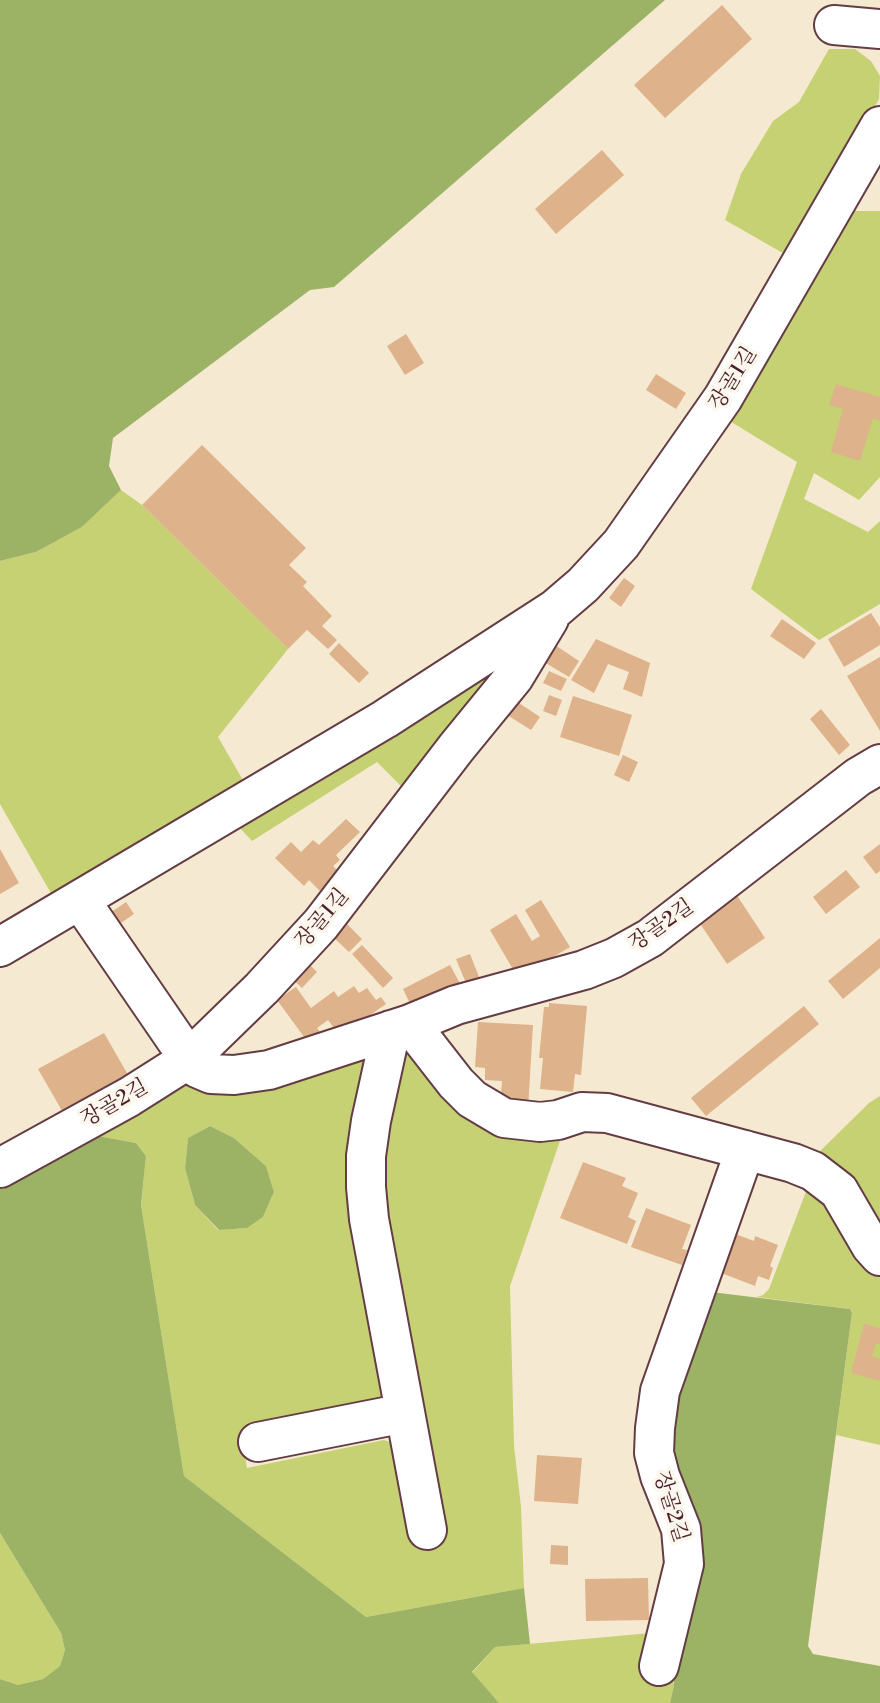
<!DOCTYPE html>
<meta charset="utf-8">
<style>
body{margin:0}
canvas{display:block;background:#f5e9d1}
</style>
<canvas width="880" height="1703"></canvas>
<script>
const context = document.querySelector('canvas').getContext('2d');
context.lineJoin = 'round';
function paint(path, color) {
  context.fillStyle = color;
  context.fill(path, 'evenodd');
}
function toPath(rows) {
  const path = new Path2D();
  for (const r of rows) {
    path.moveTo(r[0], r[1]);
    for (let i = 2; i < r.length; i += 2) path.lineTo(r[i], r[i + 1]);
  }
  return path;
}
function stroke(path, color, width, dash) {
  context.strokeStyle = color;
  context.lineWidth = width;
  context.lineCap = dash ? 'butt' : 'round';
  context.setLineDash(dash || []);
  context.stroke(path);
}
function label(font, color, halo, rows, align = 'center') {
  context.font = font + ' "Libre Bodoni","Noto Serif KR",serif';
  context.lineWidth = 7;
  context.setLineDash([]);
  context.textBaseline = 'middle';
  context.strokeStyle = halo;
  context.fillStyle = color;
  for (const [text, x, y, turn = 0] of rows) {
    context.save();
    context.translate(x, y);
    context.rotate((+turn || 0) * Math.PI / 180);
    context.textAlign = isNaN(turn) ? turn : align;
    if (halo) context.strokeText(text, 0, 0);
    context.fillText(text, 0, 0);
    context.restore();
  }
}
paint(toPath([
 [829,49,855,49,871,61,880,76,879,99,788,256,725,220,741,174,773,121,799,102],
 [850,211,880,211,880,477,859,500,814,473,804,499,868,532,880,521,880,604,819,640,751,589,797,462,728,420],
 [121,490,142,505,288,649,218,737,244,782,52,895,0,804,0,561,36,552,82,527],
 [498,671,411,796,377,762,252,841,240,828,323,780,492,672],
 [401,1041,427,1057,478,1114,499,1124,524,1131,550,1131,570,1126,562,1135,510,1286,514,1446,521,1507,524,1588,366,1617,184,1476,141,1205,146,1156,136,1143,87,1134,166,1086,185,1081,225,1083,265,1080,309,1069,379,1045,359,1142,356,1184,361,1235,391,1401,241,1432,247,1468,384,1440,396,1444,403,1457,418,1544,439,1541,375,1215,373,1157,376,1128,393,1042],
 [210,1126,234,1138,266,1166,274,1192,263,1217,246,1228,218,1230,195,1205,185,1168,188,1138],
 [880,1096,880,1251,809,1162,869,1103],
 [810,1181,880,1267,880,1445,836,1435,852,1313,850,1309,757,1297,763,1295,769,1289],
 [0,1533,61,1633,65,1650,60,1666,43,1679,18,1685,0,1679],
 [651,1633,644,1679,672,1677,674,1685,670,1703,499,1703,472,1673,495,1647]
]), '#c5d173');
paint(toPath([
 [0,0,665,0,334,287,310,290,113,438,109,466,121,490,82,527,36,552,0,561],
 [210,1126,234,1138,266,1166,274,1192,263,1217,247,1228,219,1230,195,1205,185,1168,188,1138],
 [87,1134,136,1143,146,1156,141,1205,184,1476,366,1617,524,1588,530,1644,495,1647,472,1672,499,1703,0,1703,0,1679,18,1685,43,1679,60,1666,65,1650,61,1633,0,1533,0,1179],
 [711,1292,850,1309,852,1313,808,1646,813,1654,880,1666,880,1703,670,1703,674,1685,672,1472,669,1418]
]), '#9cb365');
paint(toPath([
 [722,5,752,39,665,118,634,85],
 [602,150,624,175,556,234,535,209],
 [406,334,424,363,405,375,387,346],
 [656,374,686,393,676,409,646,390],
 [836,384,880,397,880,421,873,418,860,461,831,452,843,409,829,405],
 [202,445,306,548,289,565,307,582,303,586,332,616,322,626,337,640,328,649,307,630,288,649,142,505],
 [624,578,635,586,621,607,609,598],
 [871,613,880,627,880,645,844,667,828,639],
 [782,619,816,643,804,659,770,636],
 [596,639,650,663,642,697,623,689,629,672,608,664,594,693,571,680],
 [339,643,369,673,359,683,329,654],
 [555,645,579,661,569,677,544,662],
 [880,657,880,731,847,676],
 [549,671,567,679,561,691,543,683],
 [549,695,562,700,556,716,543,711],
 [573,696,632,715,619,756,560,737],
 [513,699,540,717,531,730,504,713],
 [821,709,850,745,839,755,810,719],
 [623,755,638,762,629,782,614,775],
 [346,819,360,832,336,855,340,860,333,866,339,872,320,891,309,880,304,886,275,858,291,842,301,852,313,840,319,845],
 [880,844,880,871,876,874,863,857],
 [0,849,19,883,0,894],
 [846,870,860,887,826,914,813,897],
 [734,891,765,938,727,964,695,916],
 [541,900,570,947,518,978,490,930,516,914,532,941,540,936,525,910],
 [126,902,134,914,115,927,107,915],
 [347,924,362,939,349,952,333,937],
 [880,938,880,968,843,999,828,981],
 [362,945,393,978,383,988,352,954],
 [470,954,481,982,468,988,456,959],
 [303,958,317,972,302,988,287,974],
 [450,965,464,991,416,1016,403,989],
 [354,986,359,993,367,988,376,1000,381,997,386,1004,340,1036,328,1020,317,1028,320,1032,307,1041,277,1000,296,987,311,1008,334,991,338,997],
 [549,1003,587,1006,581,1075,575,1074,573,1092,540,1089,543,1058,539,1058,544,1007,549,1007],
 [804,1006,819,1024,706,1116,691,1098],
 [478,1022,533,1025,528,1109,500,1107,502,1081,485,1080,485,1068,475,1067],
 [104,1033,131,1080,65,1116,38,1069],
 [583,1162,626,1178,622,1186,638,1193,628,1217,636,1221,627,1244,560,1218],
 [646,1208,691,1225,682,1249,687,1250,682,1265,631,1247],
 [730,1232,754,1241,755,1236,778,1245,770,1266,773,1268,769,1280,758,1276,755,1286,716,1271],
 [864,1324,880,1328,880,1344,876,1343,872,1356,880,1359,880,1381,851,1373],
 [537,1455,582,1458,578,1504,534,1501],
 [551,1545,568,1546,568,1565,550,1564],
 [648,1578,649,1620,586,1621,585,1579]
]), '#deb28a');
const minor = toPath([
 [834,25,880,29],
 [80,900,189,1059,262,988,321,924,456,748,514,677,549,619],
 [0,947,385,719,555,609,583,585,621,544,723,398,880,126],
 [410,1024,456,1083,472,1099,504,1118,540,1122,558,1120,582,1112,607,1113,793,1163,813,1171,839,1191,871,1246,880,1256],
 [391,1030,371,1121,366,1156,366,1187,369,1219,427,1530],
 [0,1168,129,1097,189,1059,197,1068,211,1074,234,1075,269,1070,410,1024,456,1005,584,970,614,958,650,938,858,777,880,764],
 [258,1442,405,1413],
 [659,1666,684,1564,681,1529,660,1476,654,1453,655,1428,660,1391,745,1150]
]);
stroke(minor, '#643d44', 42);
stroke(minor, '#fff', 38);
label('21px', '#4a1f2b', '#fbf7ec', [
 ["장골1길",734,379,-58],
 ["장골1길",323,919,-50],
 ["장골2길",662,926,-35],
 ["장골2길",115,1104,-30],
 ["장골2길",670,1507,73]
]);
</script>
